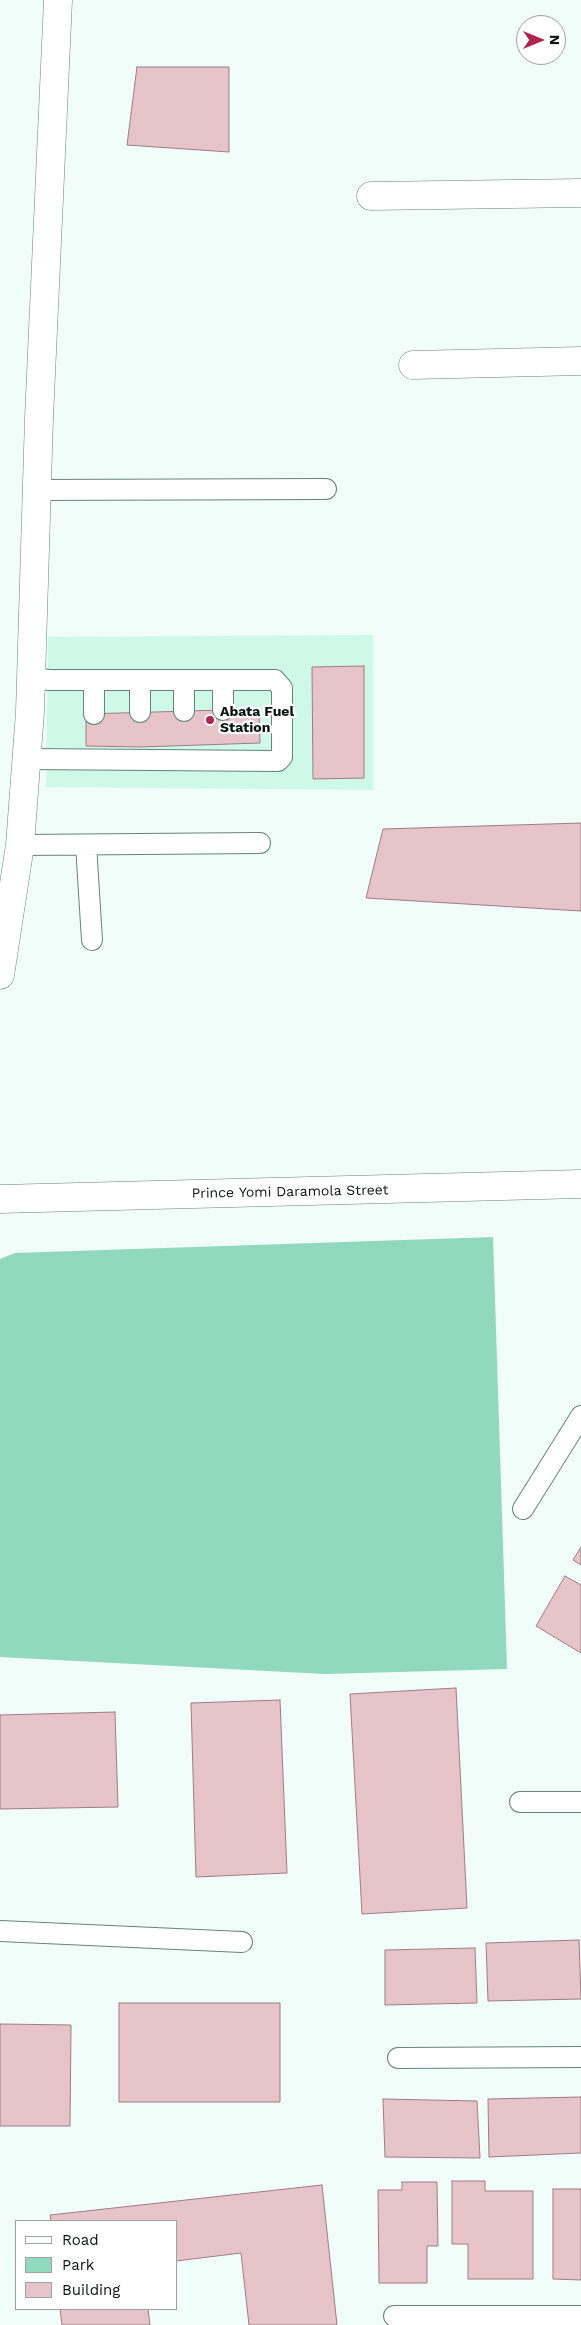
<!DOCTYPE html>
<style>
body{margin:0}
#map{position:relative;width:581px;height:2325px;overflow:hidden;background:#f0fdf8;font-family:"Work Sans",sans-serif}
canvas{display:block}
.legend{position:absolute;left:15px;top:2220px;width:162px;height:90px;box-sizing:border-box;background:#fff;border:1px solid #9da1a0;margin:0;padding:6px 9px;list-style:none;font-size:15px;color:#091511}
.legend li{display:flex;align-items:center;gap:10px;height:25px}
.legend b{width:25px;border:1px solid #9da1a0}
.north{position:absolute;left:516px;top:15px;width:50px;height:50px;box-sizing:border-box;background:#fff;border:1px solid #9da1a0;border-radius:50%;rotate:90deg;font-size:14px;font-weight:700;line-height:20px;text-align:center;color:#091511}
.north::after{content:'';display:block;margin:auto;width:18px;height:22px;background:#b3234f;clip-path:polygon(50% 0,100% 100%,50% 72%,0 100%)}
</style>
<div id="map">
<canvas width="581" height="2325"></canvas>
<ul class="legend">
<li><b style="height:6px;background:#fff"></b>Road</li>
<li><b style="height:14px;background:#90d8be"></b>Park</li>
<li><b style="height:14px;background:#e7c4c9"></b>Building</li>
</ul>
<div class="north">N</div>
</div>
<script>
const context = document.querySelector('canvas').getContext('2d');
context.lineJoin = 'round';
function paint(path, color) {
  context.fillStyle = color;
  context.fill(path, 'evenodd');
}
function toPath(rows) {
  const path = new Path2D();
  for (const r of rows) {
    path.moveTo(r[0], r[1]);
    for (let i = 2; i < r.length; i += 2) path.lineTo(r[i], r[i + 1]);
  }
  return path;
}
function stroke(path, color, width, dash) {
  context.strokeStyle = color;
  context.lineWidth = width;
  context.lineCap = dash ? 'butt' : 'round';
  context.setLineDash(dash || []);
  context.stroke(path);
}
function label(font, color, halo, rows, align = 'center') {
  context.font = font + ' "Work Sans",sans-serif';
  context.lineWidth = 4.5;
  context.setLineDash([]);
  context.textBaseline = 'middle';
  context.strokeStyle = halo;
  context.fillStyle = color;
  for (const [text, x, y, turn = 0] of rows) {
    context.save();
    context.translate(x, y);
    context.rotate((+turn || 0) * Math.PI / 180);
    context.textAlign = isNaN(turn) ? turn : align;
    if (halo) context.strokeText(text, 0, 0);
    context.fillText(text, 0, 0);
    context.restore();
  }
}
paint(toPath([
 [373,635,373,790,46,787,48,637]
]), '#cef9e9');
paint(toPath([
 [493,1237,507,1669,325,1674,0,1657,0,1259,15,1253]
]), '#90d8be');
const building = toPath([
 [137,67,229,67,229,152,127,145,137,67],
 [364,666,364,778,313,779,312,667,364,666],
 [223,710,259,711,260,743,140,747,86,746,86,714,223,710],
 [581,823,581,911,366,898,383,829,581,823],
 [581,1547,581,1565,573,1560,581,1547],
 [565,1576,581,1585,581,1653,536,1626,565,1576],
 [456,1688,467,1908,362,1914,350,1694,456,1688],
 [280,1700,287,1873,196,1877,191,1703,280,1700],
 [115,1712,118,1807,0,1809,0,1715,115,1712],
 [579,1940,581,1999,488,2001,486,1943,579,1940],
 [475,1948,477,2003,385,2005,385,1950,475,1948],
 [119,2003,280,2003,280,2102,119,2102,119,2003],
 [0,2024,71,2025,70,2126,0,2126,0,2024],
 [581,2097,581,2153,489,2157,488,2099,581,2097],
 [383,2099,477,2101,480,2158,385,2157,383,2099],
 [452,2181,485,2181,485,2191,533,2191,533,2279,468,2279,468,2244,452,2244,452,2181],
 [402,2182,437,2182,438,2246,427,2246,427,2283,379,2283,378,2190,402,2190,402,2182],
 [322,2185,337,2325,249,2325,241,2253,176,2261,176,2221,51,2221,50,2215,322,2185],
 [553,2189,581,2189,581,2280,553,2279,553,2189],
 [60,2309,148,2309,150,2325,62,2325,60,2309]
]);
paint(building, '#e7c4c9');
stroke(building, '#9d7d82', 1);
const lane = toPath([
 [36,490,326,489],
 [94,680,94,714],
 [140,681,140,712],
 [184,681,184,711],
 [223,681,223,710],
 [27,759,278,761,282,757,282,688,275,680,49,680,31,678],
 [20,845,260,843],
 [86,845,92,940],
 [523,1509,581,1416],
 [520,1802,581,1802],
 [0,1931,242,1942],
 [398,2058,581,2057],
 [394,2316,581,2316]
]);
const street = toPath([
 [371,196,581,193],
 [413,365,581,361],
 [0,975,20,845,30,712,39,418,58,0],
 [0,1199,581,1184]
]);
stroke(lane, '#648478', 22);
stroke(street, '#648478', 29);
stroke(lane, '#fff', 20);
stroke(street, '#fff', 28);
for (const [x, y, r, color] of [
 [210,720,5,"#b3234f"]
]) {
  const dot = new Path2D();
  dot.arc(x, y, r, 0, 2 * Math.PI);
  context.fillStyle = color;
  context.fill(dot);
  stroke(dot, '#fff', 2);
}
label('bold 14px', '#091511', '#fff', [
 ["Abata Fuel",220,712],
 ["Station",220,728]
], 'left');
label('14px', '#091511', '#fff', [
 ["Prince Yomi Daramola Street",290,1192,-1]
]);
</script>
